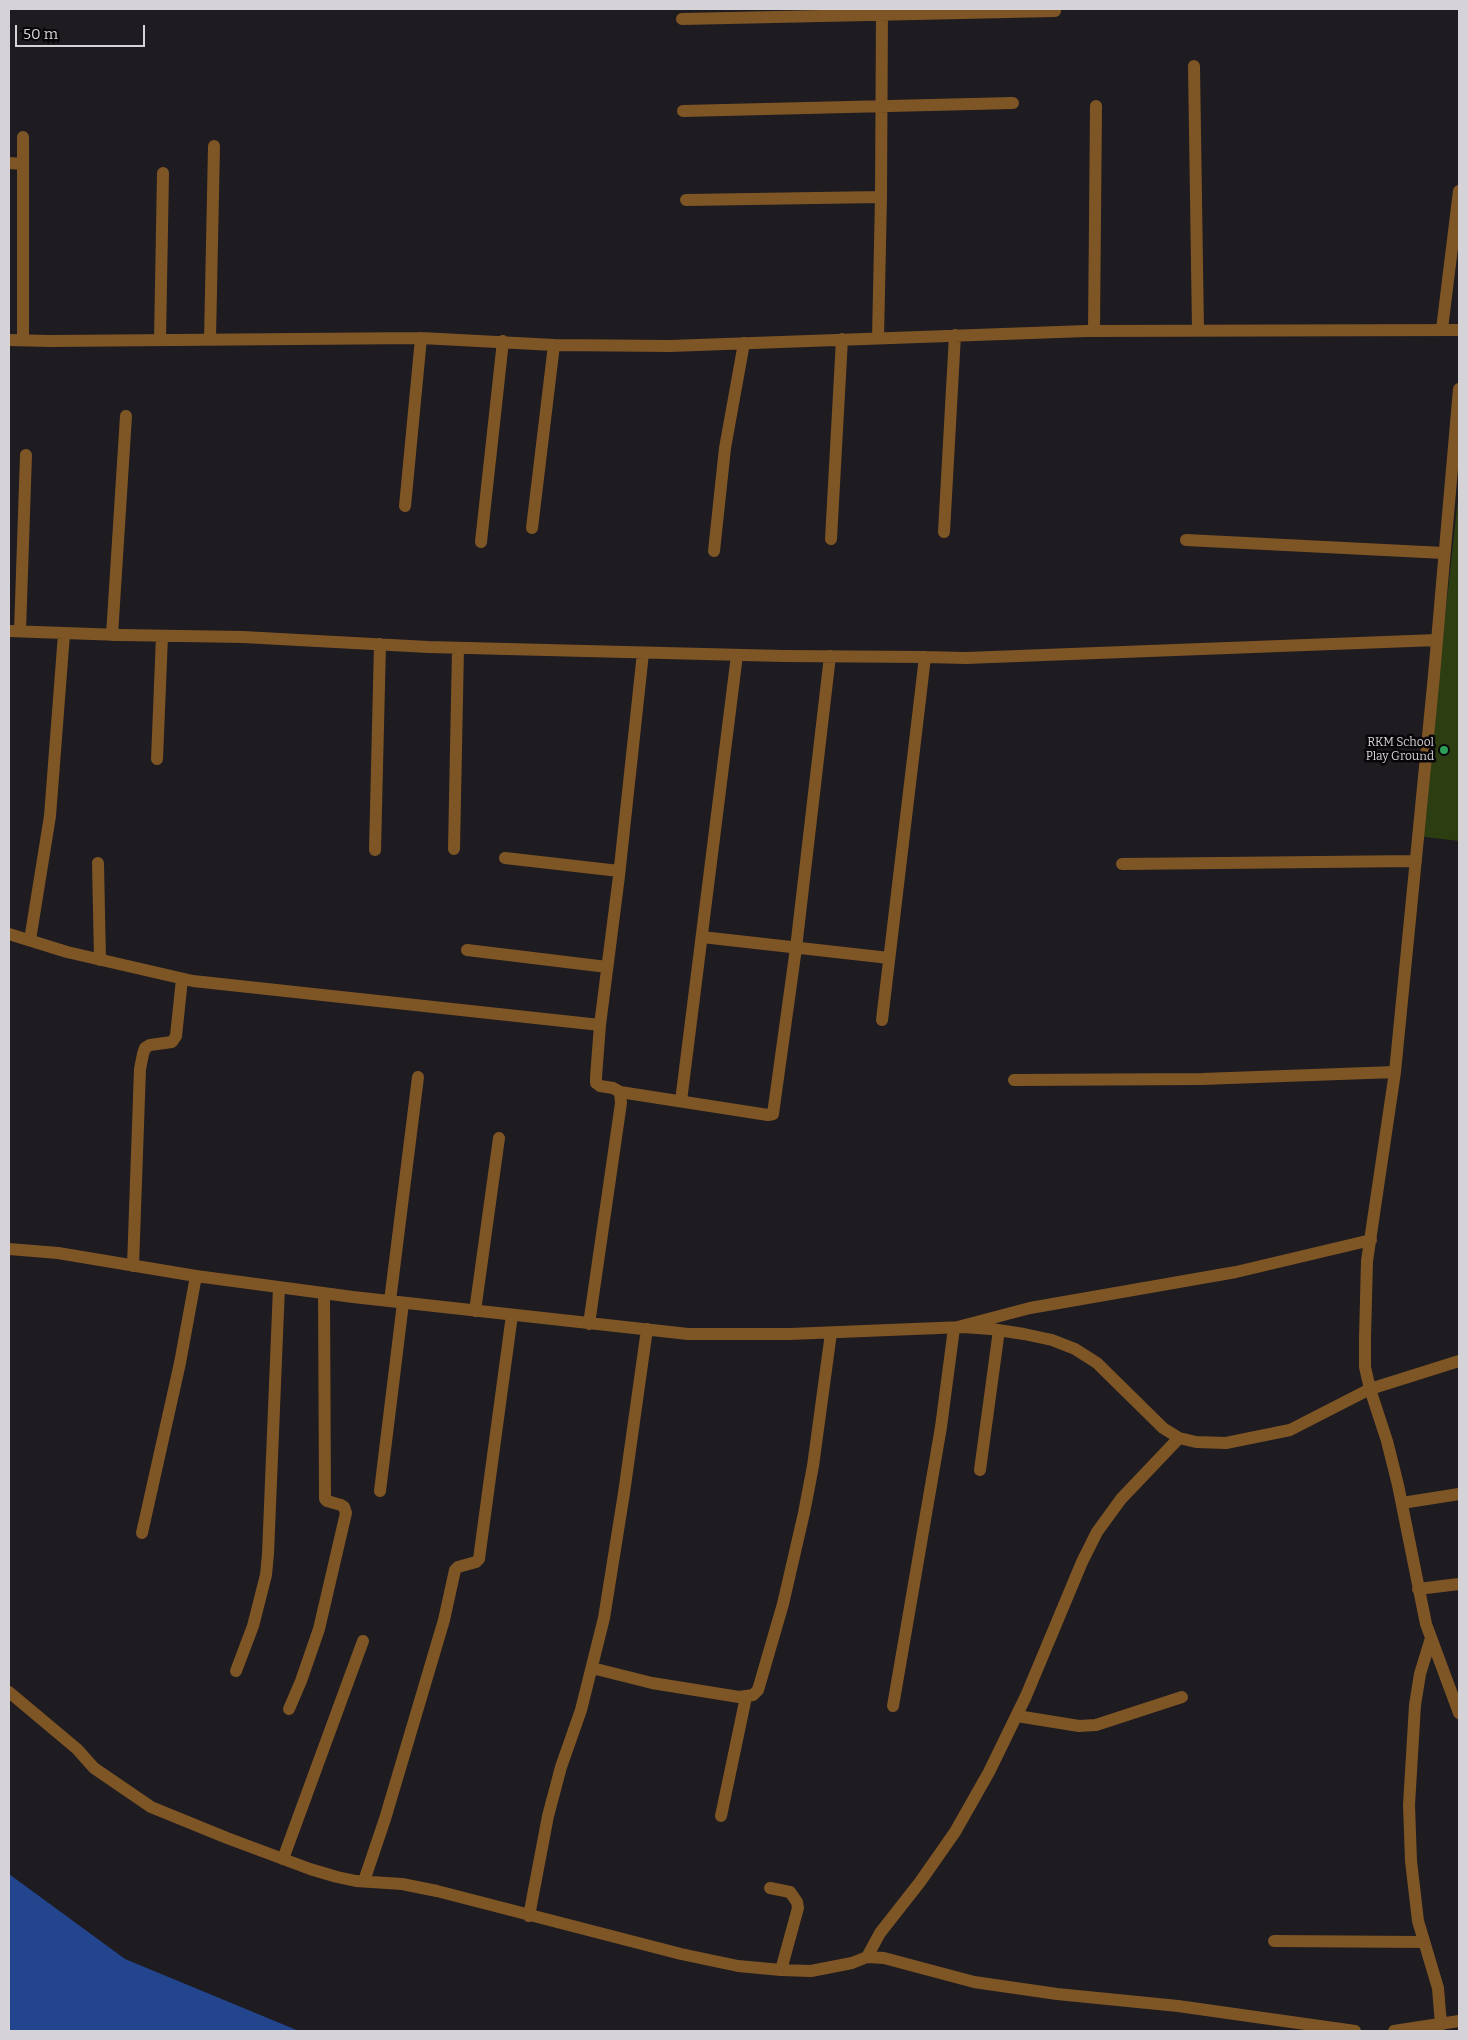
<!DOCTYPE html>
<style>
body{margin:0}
#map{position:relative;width:1468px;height:2040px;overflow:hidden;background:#1e1b21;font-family:Bitter,serif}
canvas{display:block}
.frame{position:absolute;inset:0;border:10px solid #d5d3d7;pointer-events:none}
.scale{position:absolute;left:15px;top:25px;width:130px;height:22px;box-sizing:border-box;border:2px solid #d5d3d7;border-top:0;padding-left:6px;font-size:15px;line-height:18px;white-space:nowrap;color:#d5d3d7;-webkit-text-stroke:4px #080609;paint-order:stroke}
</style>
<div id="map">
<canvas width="1468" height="2040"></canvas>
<div class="frame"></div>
<div class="scale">50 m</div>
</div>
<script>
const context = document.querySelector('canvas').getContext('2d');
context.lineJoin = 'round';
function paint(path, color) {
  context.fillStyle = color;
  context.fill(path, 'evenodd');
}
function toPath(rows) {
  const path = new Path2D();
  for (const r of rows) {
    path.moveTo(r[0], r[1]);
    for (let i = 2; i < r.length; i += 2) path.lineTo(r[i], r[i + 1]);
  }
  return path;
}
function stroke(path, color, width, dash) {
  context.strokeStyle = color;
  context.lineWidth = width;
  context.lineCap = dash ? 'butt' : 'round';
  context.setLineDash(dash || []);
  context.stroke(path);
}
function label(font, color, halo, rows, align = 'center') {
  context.font = font + ' Bitter,serif';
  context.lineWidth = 5;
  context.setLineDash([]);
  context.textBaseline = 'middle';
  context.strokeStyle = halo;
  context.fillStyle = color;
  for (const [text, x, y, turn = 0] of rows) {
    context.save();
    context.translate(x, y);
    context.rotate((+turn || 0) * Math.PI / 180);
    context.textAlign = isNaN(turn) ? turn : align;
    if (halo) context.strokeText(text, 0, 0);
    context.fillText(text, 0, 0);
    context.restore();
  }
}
paint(toPath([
 [1459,490,1459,841,1417,836,1440,663]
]), '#2c3d12');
paint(toPath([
 [9,1874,125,1959,299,2031,9,2031]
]), '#23458e');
stroke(toPath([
 [682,19,1055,11],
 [1194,66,1198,330],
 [683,111,1013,103],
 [9,163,23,164],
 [686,200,881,197],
 [1442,329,1459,191],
 [1094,331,1096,106],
 [878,338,881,197,882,9],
 [210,339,214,146],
 [9,340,49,341,421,338,554,345,670,346,1086,331,1459,330],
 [23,340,23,137],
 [160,340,163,173],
 [1459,389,1434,675,1395,1072,1367,1261,1365,1337,1365,1367,1370,1389,1387,1441,1398,1485,1426,1624,1459,1713],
 [405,506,421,338],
 [532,528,554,345],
 [944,532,955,335],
 [831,539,842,339],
 [1186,540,1444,553],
 [481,542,503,341],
 [714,551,725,448,744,343],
 [9,631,120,635,243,637,428,647,783,656,925,657,966,658,1437,640],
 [20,631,26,455],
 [112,635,126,416],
 [157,759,162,636],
 [454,849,458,648],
 [375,850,380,644],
 [505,858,619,871],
 [98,863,100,960],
 [1122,864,1416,861],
 [9,934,67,952,193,981,600,1025],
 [702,937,889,958],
 [30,940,50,816,64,634],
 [467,950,607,967],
 [882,1020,925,657],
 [1014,1080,1202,1079,1395,1072],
 [620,1092,768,1115,773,1114,796,948,830,656],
 [681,1101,737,655],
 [9,1249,58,1253,196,1276,353,1297,688,1334,790,1334,963,1327,991,1329,1024,1334,1052,1340,1075,1349,1097,1363,1163,1428,1179,1438,1196,1442,1226,1443,1290,1430,1370,1389,1459,1361],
 [133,1266,140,1069,143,1054,145,1048,150,1045,172,1042,176,1036,182,979],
 [390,1301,418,1077],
 [475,1311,499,1138],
 [589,1324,621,1103,620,1092,613,1088,600,1086,596,1083,596,1077,600,1025,619,876,643,653],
 [980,1470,999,1330],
 [380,1491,403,1303],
 [1402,1503,1459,1494],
 [142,1533,180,1363,196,1276],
 [1418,1589,1459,1584],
 [1431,1638,1420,1674,1415,1705,1409,1805,1411,1861,1418,1921,1438,1988,1441,2025],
 [592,1668,652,1683,739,1697,753,1695,758,1690,783,1604,804,1513,813,1466,831,1333],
 [236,1671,253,1626,266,1575,268,1554,279,1287],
 [9,1692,77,1749,94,1768,151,1807,227,1838,310,1869,337,1877,356,1881,402,1884,437,1891,681,1954,738,1966,781,1970,811,1971,852,1963,867,1957,884,1958,974,1982,1057,1994,1178,2006,1355,2031],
 [893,1706,941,1427,954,1328,1030,1308,1236,1272,1371,1240],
 [289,1709,301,1681,319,1629,346,1513,344,1507,341,1505,327,1501,325,1499,324,1293],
 [1017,1716,1079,1726,1096,1725,1182,1697],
 [721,1816,746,1697],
 [283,1859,363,1641],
 [364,1881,385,1819,444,1620,455,1570,458,1567,476,1562,479,1559,512,1315],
 [770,1888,790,1892,797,1902,798,1908,781,1970],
 [529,1916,548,1816,561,1767,581,1710,604,1618,624,1493,647,1329],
 [1274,1941,1423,1942],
 [867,1957,880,1933,920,1882,955,1832,989,1772,1026,1696,1082,1562,1097,1532,1121,1499,1179,1438],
 [1394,2031,1459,2021]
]), '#7e5524', 12);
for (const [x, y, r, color] of [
 [1444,750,5,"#2e9e5b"]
]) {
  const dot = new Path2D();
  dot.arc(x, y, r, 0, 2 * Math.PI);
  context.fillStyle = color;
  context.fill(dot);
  stroke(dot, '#080609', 2);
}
label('12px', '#d5d3d7', '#080609', [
 ["RKM School",1434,743],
 ["Play Ground",1434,757]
], 'right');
</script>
